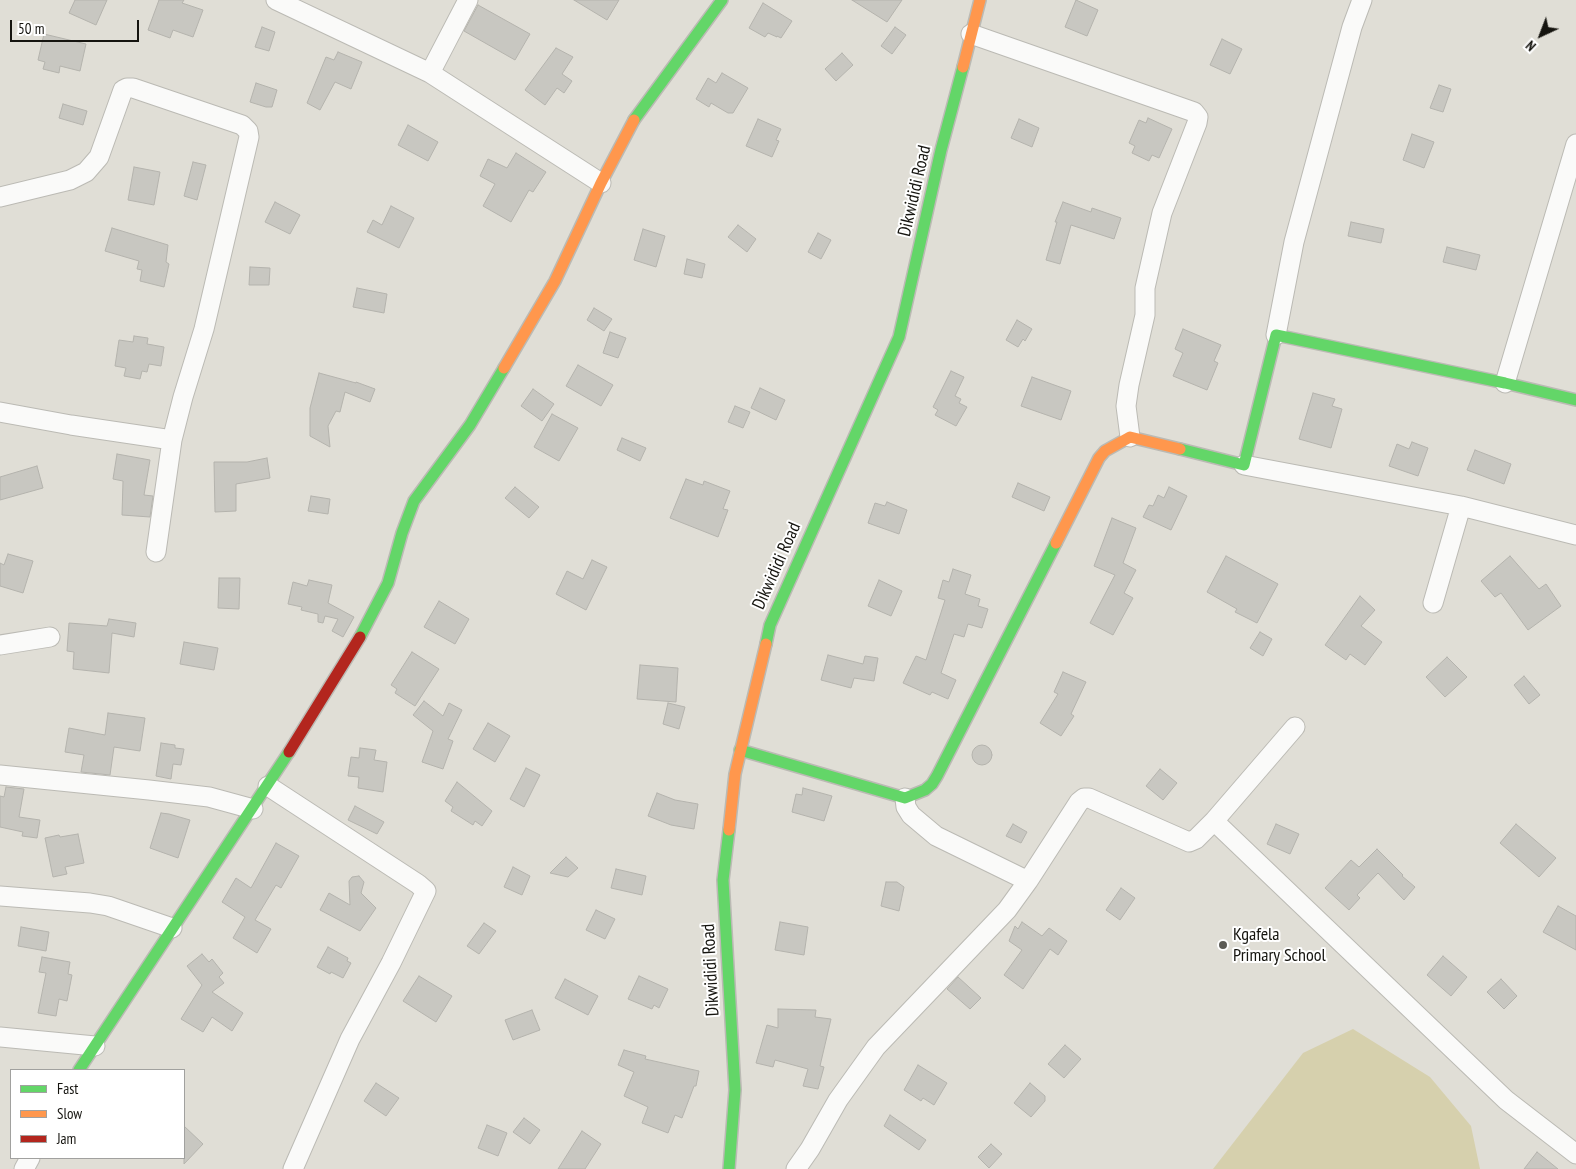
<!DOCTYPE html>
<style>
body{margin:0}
#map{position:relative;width:1576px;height:1169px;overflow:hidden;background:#e0ded6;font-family:"PT Sans Narrow",sans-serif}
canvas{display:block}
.legend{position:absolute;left:10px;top:1069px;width:175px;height:90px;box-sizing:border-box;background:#fff;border:1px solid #a1a19f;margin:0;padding:6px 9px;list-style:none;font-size:15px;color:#15140f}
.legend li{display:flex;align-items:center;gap:10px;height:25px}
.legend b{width:25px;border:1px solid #a1a19f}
.north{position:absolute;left:1516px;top:10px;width:50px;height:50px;-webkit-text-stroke:4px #fff;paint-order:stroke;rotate:223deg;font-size:14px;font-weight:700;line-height:20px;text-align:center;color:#15140f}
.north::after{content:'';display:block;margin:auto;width:18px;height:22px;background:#15140f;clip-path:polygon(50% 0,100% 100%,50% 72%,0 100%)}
.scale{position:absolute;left:10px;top:20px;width:129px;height:22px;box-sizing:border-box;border:2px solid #15140f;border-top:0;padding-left:6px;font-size:15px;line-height:18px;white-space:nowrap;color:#15140f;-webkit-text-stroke:4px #fff;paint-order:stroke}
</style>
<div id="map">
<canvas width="1576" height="1169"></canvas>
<ul class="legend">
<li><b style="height:6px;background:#63d668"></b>Fast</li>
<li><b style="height:6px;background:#ff974d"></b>Slow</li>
<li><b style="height:6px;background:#b3261e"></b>Jam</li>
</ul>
<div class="north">N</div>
<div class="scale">50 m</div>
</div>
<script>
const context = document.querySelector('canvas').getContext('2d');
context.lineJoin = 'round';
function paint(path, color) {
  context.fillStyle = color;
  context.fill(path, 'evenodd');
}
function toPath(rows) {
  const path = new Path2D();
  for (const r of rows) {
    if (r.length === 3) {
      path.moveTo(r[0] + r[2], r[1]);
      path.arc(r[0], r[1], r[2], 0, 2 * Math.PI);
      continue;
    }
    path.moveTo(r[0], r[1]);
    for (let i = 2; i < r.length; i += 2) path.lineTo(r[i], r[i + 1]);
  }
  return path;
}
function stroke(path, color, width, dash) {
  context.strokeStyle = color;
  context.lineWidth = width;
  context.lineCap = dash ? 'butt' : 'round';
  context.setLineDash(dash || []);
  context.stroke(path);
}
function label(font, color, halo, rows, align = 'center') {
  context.font = font + ' "PT Sans Narrow",sans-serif';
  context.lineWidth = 4;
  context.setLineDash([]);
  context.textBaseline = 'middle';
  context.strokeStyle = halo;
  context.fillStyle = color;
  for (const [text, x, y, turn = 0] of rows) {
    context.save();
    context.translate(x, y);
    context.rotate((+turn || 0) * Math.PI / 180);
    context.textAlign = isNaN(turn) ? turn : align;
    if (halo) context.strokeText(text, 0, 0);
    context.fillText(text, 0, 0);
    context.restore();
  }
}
paint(toPath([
 [1353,1029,1430,1077,1471,1126,1480,1169,1213,1169,1303,1053]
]), '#d6d0ad');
const building = toPath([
 [75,0,107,0,96,25,69,13,75,0],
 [159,0,184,0,182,3,203,10,193,37,173,30,170,38,148,30,159,0],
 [574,0,619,0,607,20,574,0],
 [852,0,902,0,887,22,852,0],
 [1076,0,1098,10,1087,36,1065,27,1076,0],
 [763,3,792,21,781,38,777,36,777,37,768,33,765,37,749,28,763,3],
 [478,5,530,34,515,60,464,31,478,5],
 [262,27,275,32,269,51,255,47,262,27],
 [895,27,906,35,892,54,881,46,895,27],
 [44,34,86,44,80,71,60,66,59,73,43,69,45,62,38,60,44,34],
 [1222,39,1242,49,1230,74,1210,65,1222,39],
 [556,48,573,57,562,74,572,81,564,93,557,88,545,105,525,90,556,48],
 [338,52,362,62,351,89,335,82,320,110,307,103,326,57,334,60,338,52],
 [842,53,853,65,836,81,825,69,842,53],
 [722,73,748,88,733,113,728,113,711,103,709,107,696,99,708,78,716,83,722,73],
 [256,83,277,90,272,107,266,107,250,102,256,83],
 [1439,85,1451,89,1443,112,1430,108,1439,85],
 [63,104,87,111,83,125,59,118,63,104],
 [1148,118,1172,129,1159,158,1152,155,1149,161,1132,153,1135,146,1129,143,1139,120,1146,123,1148,118],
 [758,119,781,129,776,140,779,141,772,157,746,146,758,119],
 [1019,119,1039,128,1032,147,1011,138,1019,119],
 [408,125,438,142,428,161,398,145,408,125],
 [1412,134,1434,142,1424,168,1403,160,1412,134],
 [516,153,546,172,533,192,529,190,511,222,483,206,495,184,480,176,488,159,507,168,516,153],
 [193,162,206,165,197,200,184,196,193,162],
 [134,167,160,172,154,205,128,200,134,167],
 [275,202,300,215,290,234,265,222,275,202],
 [1063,202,1091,212,1092,208,1121,218,1114,239,1071,225,1060,264,1046,260,1057,222,1055,222,1063,202],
 [391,206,414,218,399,248,367,232,373,220,382,225,391,206],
 [1351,222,1384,229,1381,243,1348,236,1351,222],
 [738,225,756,239,747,252,728,237,738,225],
 [112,228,168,245,166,262,169,264,164,287,140,281,142,270,137,269,139,261,105,251,112,228],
 [643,229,665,236,656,267,634,260,643,229],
 [818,233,831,240,821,259,808,252,818,233],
 [1447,247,1480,255,1476,270,1443,262,1447,247],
 [687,259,705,264,702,278,684,274,687,259],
 [250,267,270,268,269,285,249,285,250,267],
 [357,288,387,294,384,313,353,307,357,288],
 [594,308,612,319,604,331,587,320,594,308],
 [1017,320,1032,329,1025,341,1023,339,1018,347,1006,340,1017,320],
 [1183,329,1221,345,1214,361,1218,363,1207,390,1173,376,1183,353,1175,349,1183,329],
 [610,332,626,338,618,358,603,353,610,332],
 [134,336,148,338,147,344,164,347,161,366,149,364,147,372,142,371,140,379,124,376,126,368,115,366,119,340,133,342,134,336],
 [578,365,613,385,601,406,566,386,578,365],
 [951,371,964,377,955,396,961,399,959,403,967,407,956,426,935,415,938,410,933,407,951,371],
 [319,373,356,383,356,382,375,389,370,402,345,392,340,412,336,411,328,426,330,447,310,436,310,408,319,373],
 [1032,377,1071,391,1061,420,1021,406,1032,377],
 [760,388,785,400,776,420,751,408,760,388],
 [533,389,554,404,542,421,521,406,533,389],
 [1313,393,1335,399,1332,406,1342,409,1331,448,1299,439,1313,393],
 [735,406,750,412,743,428,728,422,735,406],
 [552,414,578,428,559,461,534,447,552,414],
 [622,438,646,448,640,461,617,450,622,438],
 [1412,442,1428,448,1418,476,1389,466,1397,444,1409,449,1412,442],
 [1475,450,1511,464,1504,484,1467,470,1475,450],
 [117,454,150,460,144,495,153,496,150,517,122,515,123,481,113,479,117,454],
 [267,458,270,478,236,484,236,511,215,512,214,462,247,462,267,458],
 [37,466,43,488,0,500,0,477,37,466],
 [686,479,703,485,704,481,730,491,723,509,728,510,718,537,670,518,686,479],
 [1018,483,1050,497,1044,511,1012,497,1018,483],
 [515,487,539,507,529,518,505,498,515,487],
 [1169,487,1187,496,1171,530,1143,517,1149,505,1153,506,1158,495,1164,498,1169,487],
 [311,496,330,499,328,514,308,511,311,496],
 [887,502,907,510,899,534,868,523,875,503,885,506,887,502],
 [1112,518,1136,528,1123,563,1136,570,1124,593,1133,598,1113,635,1090,623,1115,575,1094,566,1112,518],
 [8,554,33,561,23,593,0,586,0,563,4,565,8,554],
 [1226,556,1278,584,1257,623,1235,612,1237,609,1207,592,1226,556],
 [1510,556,1539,589,1546,584,1561,606,1528,630,1501,593,1495,597,1481,581,1510,556],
 [592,560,607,567,586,610,556,594,567,571,583,579,592,560],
 [953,569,971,575,965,594,980,599,978,606,988,609,982,628,968,624,964,637,954,634,941,673,956,680,948,699,932,692,930,695,903,683,916,656,926,660,945,600,938,598,943,580,949,582,953,569],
 [219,578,240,578,239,609,218,608,219,578],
 [309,580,332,585,328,603,354,617,343,637,332,631,338,619,325,616,323,623,318,622,318,614,301,610,302,607,288,604,293,582,307,586,309,580],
 [879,580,902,591,891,616,868,606,879,580],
 [1360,596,1375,610,1361,626,1382,642,1365,665,1350,654,1346,660,1325,645,1360,596],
 [439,601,469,619,455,644,424,627,439,601],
 [109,619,136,623,134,637,112,633,109,673,73,669,74,652,67,651,69,623,107,626,109,619],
 [1260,632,1272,639,1263,656,1250,648,1260,632],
 [184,642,218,648,214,670,180,664,184,642],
 [412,652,439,669,415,706,395,693,397,689,391,685,412,652],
 [828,655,863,664,865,656,878,658,874,681,854,678,851,688,821,680,828,655],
 [1447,657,1467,677,1445,697,1426,677,1447,657],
 [640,665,678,668,676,702,637,699,640,665],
 [1063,672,1086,682,1071,714,1074,716,1061,736,1040,723,1058,694,1054,692,1063,672],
 [1524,676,1540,695,1529,704,1514,685,1524,676],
 [424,701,443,716,449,703,462,710,448,739,453,741,443,769,422,762,433,731,413,715,424,701],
 [668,703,685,707,679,729,663,724,668,703],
 [108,713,145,718,140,751,114,747,110,775,81,772,84,755,65,752,69,728,105,735,108,713],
 [488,723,510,736,495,762,473,749,488,723],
 [161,743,175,745,175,748,184,749,181,765,173,764,171,779,156,776,161,743],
 [982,755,10],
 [360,748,376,750,374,760,387,762,383,792,358,788,359,777,348,776,351,757,359,758,360,748],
 [526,768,540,775,524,807,510,799,526,768],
 [1160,769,1177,783,1163,800,1146,786,1160,769],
 [457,782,492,811,482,826,475,821,473,825,451,811,453,807,445,801,457,782],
 [6,787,24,789,19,817,40,820,37,838,22,836,23,832,0,827,0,796,4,797,6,787],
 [803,788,832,796,824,821,792,812,796,794,802,795,803,788],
 [657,793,675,800,698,804,694,829,671,825,648,816,657,793],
 [355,806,384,822,377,834,348,820,355,806],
 [161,813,169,814,190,820,178,858,150,848,161,813],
 [1013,824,1027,832,1021,843,1006,836,1013,824],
 [1276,824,1299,834,1290,854,1267,844,1276,824],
 [1516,824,1556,858,1539,877,1500,843,1516,824],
 [78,834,84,863,65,867,67,874,53,877,45,838,59,835,60,837,78,834],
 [276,843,299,856,281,888,276,885,255,920,271,929,257,953,233,938,245,917,222,902,236,878,251,888,276,843],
 [1377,849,1403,875,1402,876,1415,887,1404,900,1378,873,1357,895,1360,898,1349,910,1325,888,1351,860,1359,867,1377,849],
 [566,857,578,868,568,877,550,873,566,857],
 [513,867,530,876,522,895,504,887,513,867],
 [616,869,646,876,642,895,611,888,616,869],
 [359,876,364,882,361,893,376,908,360,931,320,910,329,893,350,905,349,881,352,877,359,876],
 [886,882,897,882,904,887,899,911,881,906,886,882],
 [1121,888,1135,898,1120,920,1106,910,1121,888],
 [1558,906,1576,916,1576,950,1543,932,1558,906],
 [596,910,615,919,605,939,586,930,596,910],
 [780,922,808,927,804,955,775,950,780,922],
 [1022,922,1042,936,1049,928,1067,941,1058,955,1050,949,1023,989,1004,975,1022,950,1009,941,1015,926,1018,929,1022,922],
 [484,923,496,931,479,954,467,946,484,923],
 [21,927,49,932,46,951,18,946,21,927],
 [328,947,348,958,347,961,351,963,343,978,331,972,330,974,317,967,328,947],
 [202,954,209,962,212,959,223,973,219,977,224,983,212,992,243,1013,232,1031,212,1017,203,1032,181,1019,202,985,187,966,202,954],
 [1443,956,1467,977,1451,996,1427,975,1443,956],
 [42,957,70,962,68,974,72,975,67,1001,59,999,56,1016,38,1013,46,973,39,972,42,957],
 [419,976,452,996,436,1022,403,1001,419,976],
 [639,976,668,989,659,1008,654,1005,652,1009,628,999,639,976],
 [958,977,981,998,970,1009,947,989,958,977],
 [565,979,598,996,588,1015,555,998,565,979],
 [1501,979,1517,996,1504,1009,1487,992,1501,979],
 [778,1009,816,1010,815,1017,831,1019,820,1066,824,1067,818,1089,803,1086,808,1069,775,1060,773,1067,756,1063,767,1025,778,1028,778,1009],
 [532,1010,540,1030,513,1040,505,1020,532,1010],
 [1065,1045,1081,1059,1064,1078,1048,1064,1065,1045],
 [624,1050,646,1056,645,1059,699,1071,696,1086,694,1086,682,1118,675,1115,668,1133,642,1123,648,1107,624,1096,634,1072,618,1065,624,1050],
 [918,1065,947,1083,934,1105,923,1098,921,1101,904,1090,918,1065],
 [376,1083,399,1098,386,1116,364,1101,376,1083],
 [1030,1083,1045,1096,1045,1101,1031,1117,1014,1103,1030,1083],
 [890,1115,926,1140,919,1150,884,1126,890,1115],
 [524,1118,540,1130,530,1144,513,1132,524,1118],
 [487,1125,507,1133,498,1156,478,1148,487,1125],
 [184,1126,203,1144,184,1164,184,1126],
 [582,1131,601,1144,585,1169,558,1169,582,1131],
 [991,1144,1002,1154,989,1168,978,1157,991,1144],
 [1537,1152,1558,1169,1524,1169,1537,1152]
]);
paint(building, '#c8c7c1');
stroke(building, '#b4b3ad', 1);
const street = toPath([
 [276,0,430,73,601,183],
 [971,34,1194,112,1198,117,1197,123,1162,213,1145,288,1145,315,1129,385,1126,406,1130,437],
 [430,73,468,0],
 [0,197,70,180,86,172,99,157,123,90,127,88,133,88,242,125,248,131,249,137,204,329,183,397,172,440,71,425,0,412],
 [1276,335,1294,242,1352,27,1362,0],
 [1505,383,1576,144],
 [1244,465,1461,506,1576,535],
 [156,552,172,440],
 [1433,603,1461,506],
 [0,645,50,637],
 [0,775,149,790,209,797,253,809],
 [268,786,418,884,426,891,391,963,350,1039,293,1169],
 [905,798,906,807,911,815,936,836,1028,881],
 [1214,821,1506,1100,1576,1154],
 [0,896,90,903,108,906,172,928],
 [0,1037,95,1046],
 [24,1169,30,1158],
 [796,1169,810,1149,838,1100,876,1047,1007,910,1028,881,1079,802,1084,798,1089,798,1189,842,1196,839,1214,821,1295,727]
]);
const fast = toPath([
 [634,120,722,0],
 [1180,449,1244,465,1276,335,1505,383,1576,400],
 [360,637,388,583,402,533,414,501,470,425,504,368],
 [766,644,770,625,899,337,941,150,963,67],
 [740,750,905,798,925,790,932,784,937,776,1056,543],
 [729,830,723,880,735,1090,729,1169],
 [79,1070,289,752]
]);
const slow = toPath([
 [963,67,980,0],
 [504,368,555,281,601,183,634,120],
 [1056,543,1099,458,1105,451,1130,437,1180,449],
 [729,830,735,774,766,644]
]);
const jam = toPath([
 [289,752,360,637]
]);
stroke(street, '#bbbab4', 21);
stroke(fast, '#bbbab4', 14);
stroke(slow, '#bbbab4', 14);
stroke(jam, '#bbbab4', 14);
stroke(street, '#fafaf9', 19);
stroke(fast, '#63d668', 11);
stroke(slow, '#ff974d', 11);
stroke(jam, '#b3261e', 11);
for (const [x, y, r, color] of [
 [1223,945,5,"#5c5b55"]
]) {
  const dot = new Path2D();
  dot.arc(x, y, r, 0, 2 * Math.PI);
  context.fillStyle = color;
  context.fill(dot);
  stroke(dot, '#fff', 2);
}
label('18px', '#15140f', '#fff', [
 ["Dikwididi Road",915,191,-77],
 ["Dikwididi Road",777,566,-66],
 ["Dikwididi Road",711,970,-93]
]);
label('18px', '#15140f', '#fff', [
 ["Kgafela",1233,935],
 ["Primary School",1233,956]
], 'left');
</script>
